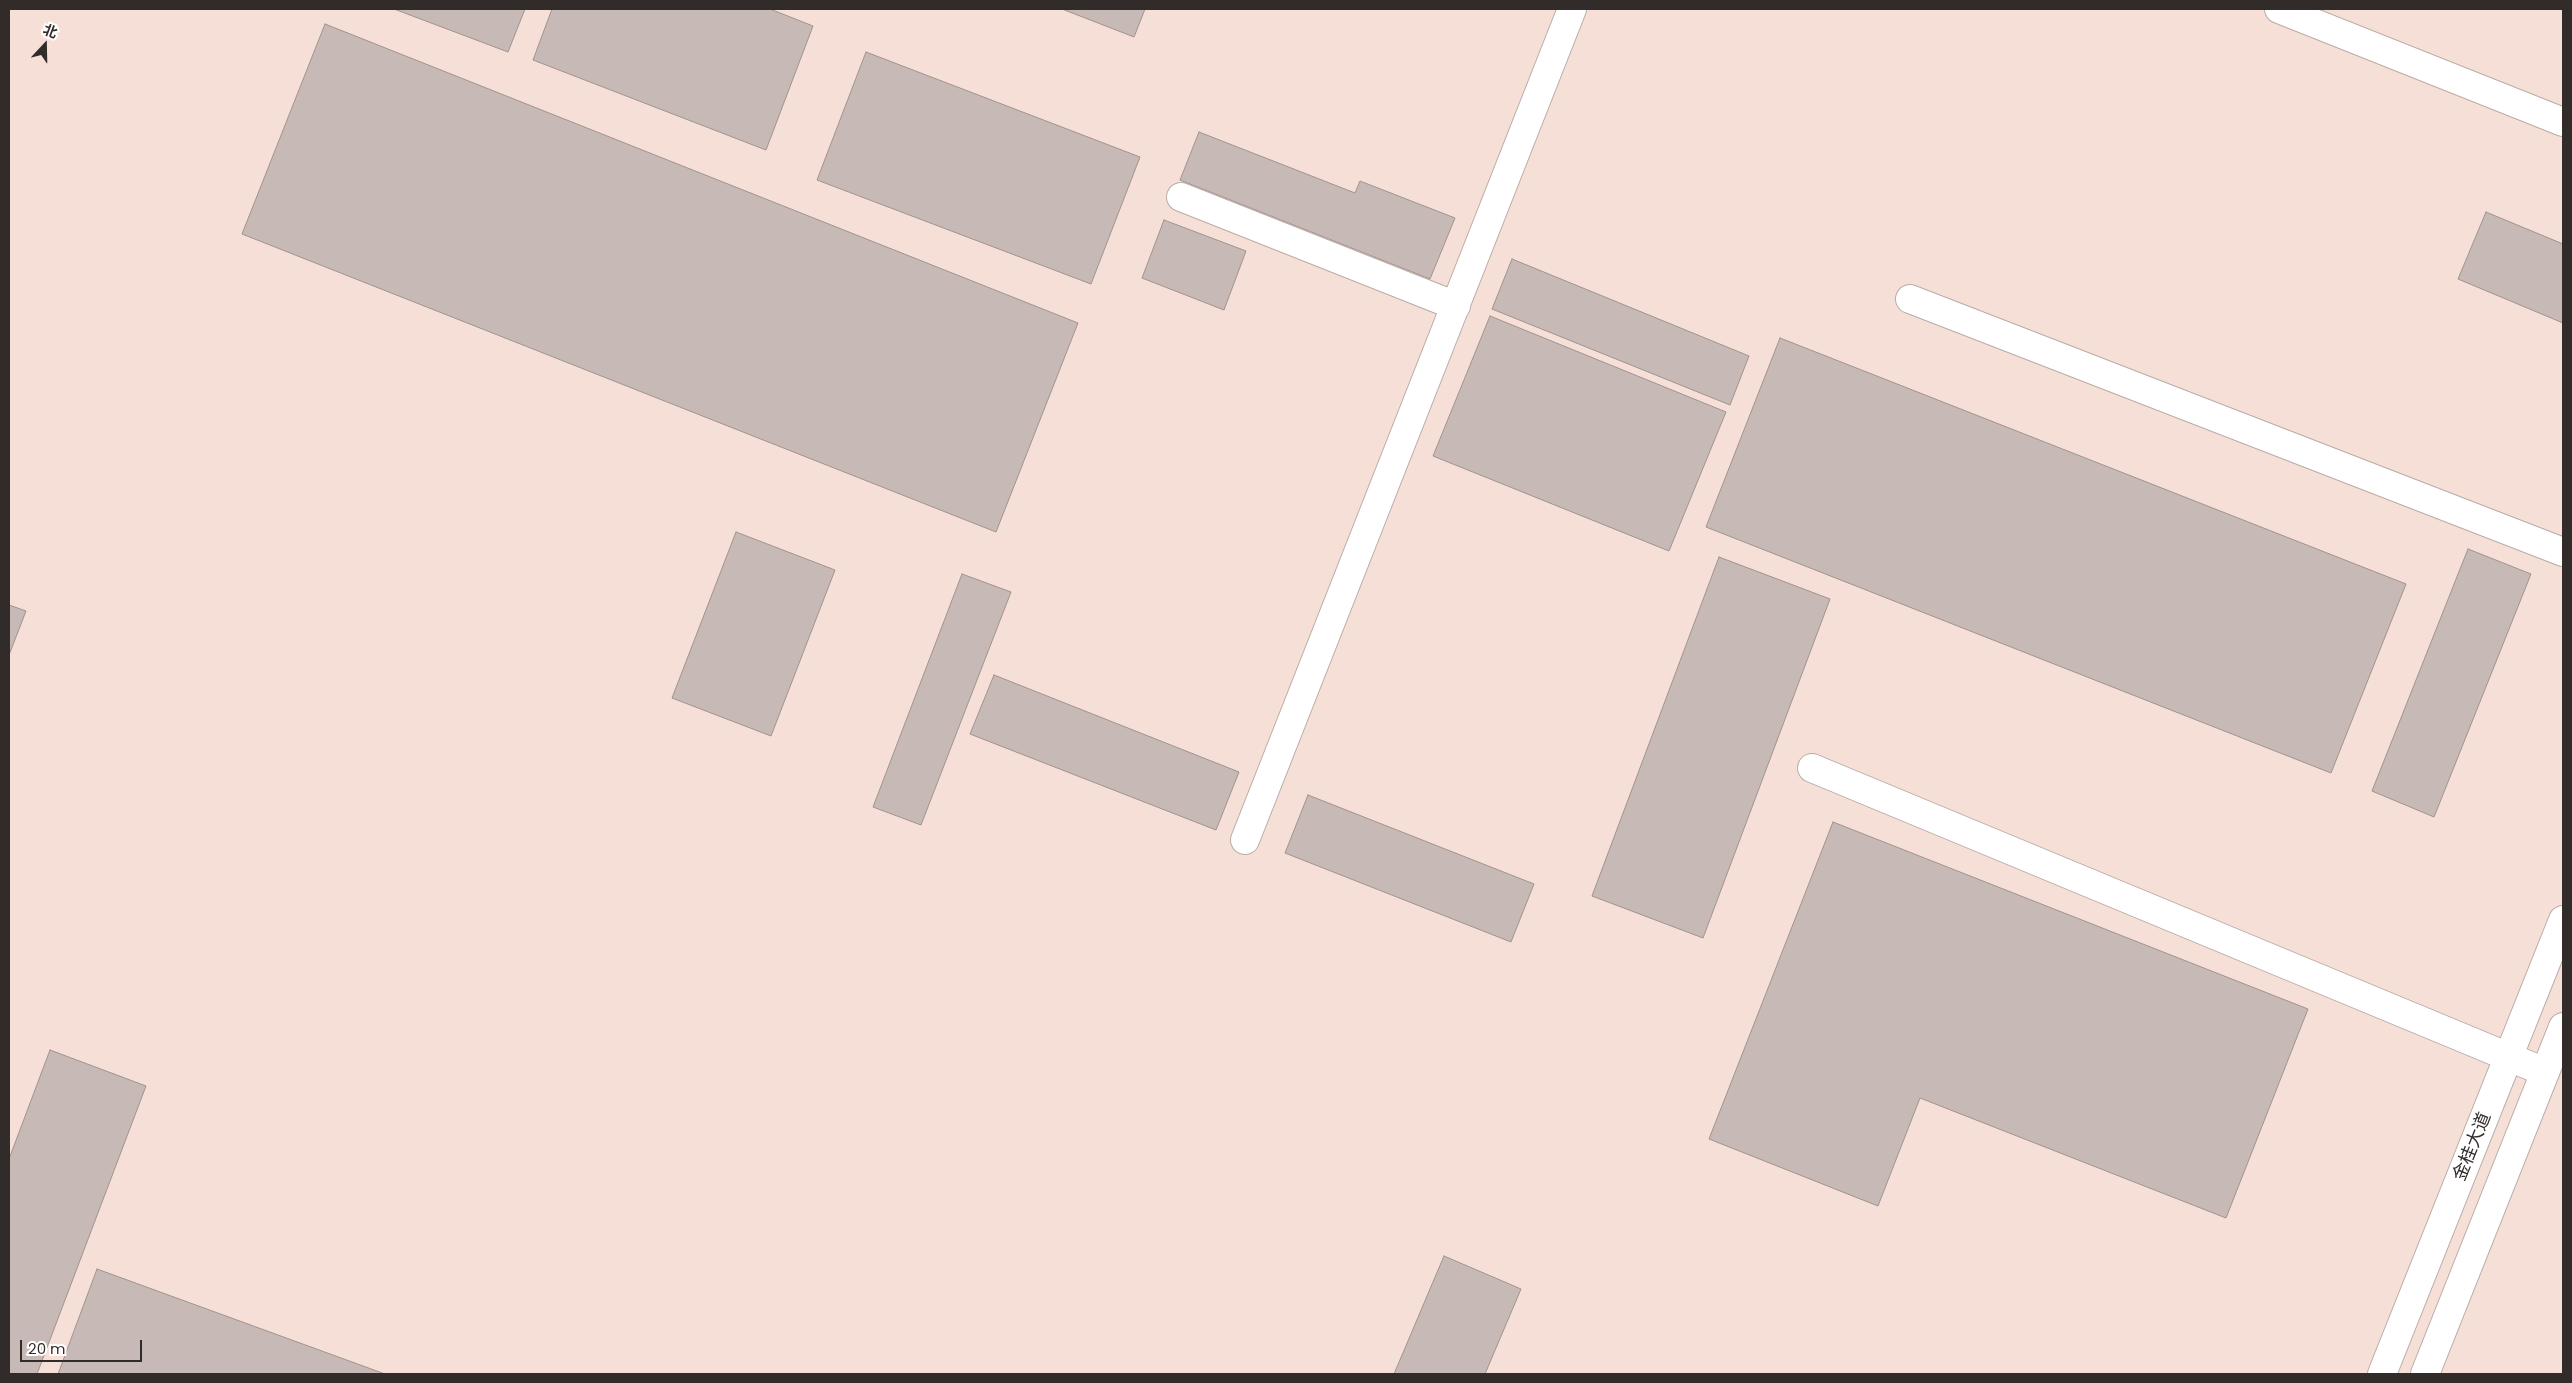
<!DOCTYPE html>
<meta charset="utf-8">
<style>
body{margin:0}
#map{position:relative;width:2572px;height:1383px;overflow:hidden;background:#fdeee9;font-family:Poppins,"Noto Sans SC",sans-serif}
canvas{display:block}
.frame{position:absolute;inset:0;border:10px solid #312c2a;pointer-events:none}
.north{position:absolute;left:20px;top:20px;width:50px;height:50px;-webkit-text-stroke:4px #fff;paint-order:stroke;rotate:21deg;font-size:14px;font-weight:700;line-height:20px;text-align:center;color:#312c2a}
.north::after{content:'';display:block;margin:auto;width:18px;height:22px;background:#312c2a;clip-path:polygon(50% 0,100% 100%,50% 72%,0 100%)}
.scale{position:absolute;left:20px;top:1340px;width:122px;height:22px;box-sizing:border-box;border:2px solid #312c2a;border-top:0;padding-left:6px;font-size:15px;line-height:18px;white-space:nowrap;color:#312c2a;-webkit-text-stroke:4px #fff;paint-order:stroke}
</style>
<div id="map">
<canvas width="2572" height="1383"></canvas>
<div class="frame"></div>
<div class="north">北</div>
<div class="scale">20 m</div>
</div>
<script>
const context = document.querySelector('canvas').getContext('2d');
context.lineJoin = 'round';
function paint(path, color) {
  context.fillStyle = color;
  context.fill(path, 'evenodd');
}
function toPath(rows) {
  const path = new Path2D();
  for (const r of rows) {
    path.moveTo(r[0], r[1]);
    for (let i = 2; i < r.length; i += 2) path.lineTo(r[i], r[i + 1]);
  }
  return path;
}
function stroke(path, color, width, dash) {
  context.strokeStyle = color;
  context.lineWidth = width;
  context.lineCap = dash ? 'butt' : 'round';
  context.setLineDash(dash || []);
  context.stroke(path);
}
function label(font, color, halo, rows, align = 'center') {
  context.font = font + ' Poppins,"Noto Sans SC",sans-serif';
  context.lineWidth = 4.5;
  context.setLineDash([]);
  context.textBaseline = 'middle';
  context.strokeStyle = halo;
  context.fillStyle = color;
  for (const [text, x, y, turn = 0] of rows) {
    context.save();
    context.translate(x, y);
    context.rotate((+turn || 0) * Math.PI / 180);
    context.textAlign = isNaN(turn) ? turn : align;
    if (halo) context.strokeText(text, 0, 0);
    context.fillText(text, 0, 0);
    context.restore();
  }
}
paint(toPath([
 [9,9,2563,9,2563,1374,9,1374]
]), '#f6dfd7');
const building = toPath([
 [394,9,525,9,508,52,394,9],
 [552,9,770,9,813,26,766,150,533,60,552,9],
 [1062,9,1145,9,1134,37,1062,9],
 [325,24,1078,323,996,532,242,234,325,24],
 [866,52,1140,157,1091,284,817,180,866,52],
 [1199,132,1355,193,1360,181,1455,218,1430,279,1180,180,1199,132],
 [2486,212,2563,244,2563,323,2458,279,2486,212],
 [1164,220,1246,251,1224,310,1142,278,1164,220],
 [1512,259,1749,356,1730,405,1492,309,1512,259],
 [1490,316,1726,412,1669,551,1433,456,1490,316],
 [1780,338,2406,584,2331,773,1706,527,1780,338],
 [736,532,835,570,771,736,672,698,736,532],
 [2468,549,2531,574,2434,817,2372,791,2468,549],
 [1719,557,1830,599,1703,938,1592,896,1719,557],
 [962,574,1011,592,921,825,873,807,962,574],
 [9,605,26,611,9,655,9,605],
 [994,675,1239,772,1216,830,970,734,994,675],
 [1308,795,1534,884,1511,942,1285,853,1308,795],
 [1833,822,2308,1009,2226,1218,1920,1098,1878,1206,1709,1139,1833,822],
 [50,1050,146,1086,37,1374,9,1374,9,1159,50,1050],
 [1444,1256,1521,1289,1485,1374,1394,1374,1444,1256],
 [97,1269,385,1374,58,1374,97,1269]
]);
paint(building, '#c7b9b5');
stroke(building, '#a1938f', 1);
const minor = toPath([
 [2279,9,2563,122],
 [1181,197,1456,306],
 [1910,299,2563,552],
 [1812,768,2545,1072],
 [1245,840,1572,9]
]);
const major = toPath([
 [2382,1374,2563,920],
 [2425,1374,2563,1027]
]);
stroke(minor, '#b9aca7', 30);
stroke(major, '#b9aca7', 30);
stroke(minor, '#fff', 28);
stroke(major, '#fff', 28);
label('18px', '#312c2a', '#fff', [
 ["金桂大道",2473,1147,-68]
]);
</script>
